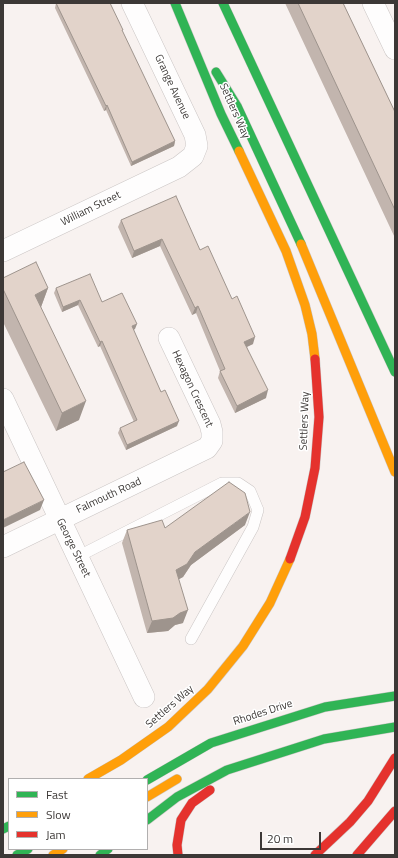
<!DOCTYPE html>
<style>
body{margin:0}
#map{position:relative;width:398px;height:858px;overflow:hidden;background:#f8f2f0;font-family:"Titillium Web",sans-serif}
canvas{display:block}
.frame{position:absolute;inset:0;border:4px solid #3c3836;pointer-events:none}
.legend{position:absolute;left:8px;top:778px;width:140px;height:72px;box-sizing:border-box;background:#fff;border:1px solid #b1afaf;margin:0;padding:5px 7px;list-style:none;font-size:12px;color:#3c3836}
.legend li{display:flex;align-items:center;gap:8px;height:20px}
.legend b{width:20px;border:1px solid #b1afaf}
.scale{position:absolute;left:260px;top:832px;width:61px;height:18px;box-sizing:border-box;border:2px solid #3c3836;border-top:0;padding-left:5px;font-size:12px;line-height:14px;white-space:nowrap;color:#3c3836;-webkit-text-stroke:3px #fff;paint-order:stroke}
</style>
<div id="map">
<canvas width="398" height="858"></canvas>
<div class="frame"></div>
<ul class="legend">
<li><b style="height:5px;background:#30b455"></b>Fast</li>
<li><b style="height:5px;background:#ff9f0a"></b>Slow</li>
<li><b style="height:5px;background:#e5322d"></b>Jam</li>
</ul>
<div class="scale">20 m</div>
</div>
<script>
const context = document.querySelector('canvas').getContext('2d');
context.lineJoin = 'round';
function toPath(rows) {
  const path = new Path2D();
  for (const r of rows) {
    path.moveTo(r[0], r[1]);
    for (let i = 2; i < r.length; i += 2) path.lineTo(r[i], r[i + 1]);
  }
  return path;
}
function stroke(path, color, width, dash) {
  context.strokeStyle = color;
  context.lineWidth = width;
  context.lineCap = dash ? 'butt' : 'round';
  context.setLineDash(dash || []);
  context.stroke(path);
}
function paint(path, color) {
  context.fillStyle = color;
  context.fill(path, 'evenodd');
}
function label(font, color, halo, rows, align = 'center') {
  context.font = font + ' "Titillium Web",sans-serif';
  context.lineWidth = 3;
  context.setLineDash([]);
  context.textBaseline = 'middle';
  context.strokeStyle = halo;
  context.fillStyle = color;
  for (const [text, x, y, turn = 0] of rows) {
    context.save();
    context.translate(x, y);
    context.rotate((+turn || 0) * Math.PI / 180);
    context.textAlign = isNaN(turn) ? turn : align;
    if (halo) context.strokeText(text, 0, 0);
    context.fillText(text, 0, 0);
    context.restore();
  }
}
const lane = toPath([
 [77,557,222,483,238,483,250,491,258,510,253,527,191,639]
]);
const street = toPath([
 [373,3,395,49],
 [3,251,179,167,193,156,197,146,195,135,132,3],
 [3,399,144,697],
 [3,547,207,448,212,441,212,432,210,424,169,338]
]);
const fast = toPath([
 [175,3,221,114,239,151],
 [223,3,395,372],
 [216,72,237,106,301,244],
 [147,780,211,743,325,707,395,696],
 [147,820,177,797,227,770,324,739,395,727],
 [3,829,9,826],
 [17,855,28,849],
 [100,855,108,849]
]);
const slow = toPath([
 [239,151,286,251,305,305,312,334,315,359],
 [301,244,395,472],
 [88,779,121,760,168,727,208,689,243,646,270,603,290,559],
 [147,797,177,779],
 [53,855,63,849]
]);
const jam = toPath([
 [290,559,305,517,315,468,319,417,315,359],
 [178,855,177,845,181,820,192,803,210,790],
 [315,855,350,822,368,801,395,758],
 [357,855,395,811]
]);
stroke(lane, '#cac5c4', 12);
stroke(street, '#cac5c4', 22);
stroke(fast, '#cac5c4', 10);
stroke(slow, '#cac5c4', 10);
stroke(jam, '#cac5c4', 10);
stroke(lane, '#fefdfd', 11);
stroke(street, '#fefdfd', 21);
stroke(fast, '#30b455', 9);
stroke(slow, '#ff9f0a', 9);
stroke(jam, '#e5322d', 9);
paint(toPath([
 [56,3,122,32,175,141,174,146,131,166,106,110,104,111,55,8],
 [285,3,343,3,395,112,395,238],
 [121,220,200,250,253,344,247,347,266,398,235,413,218,378,220,371,196,313,192,315,160,246,132,258,118,227],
 [3,278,48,288,41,307,79,420,56,431,3,322],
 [56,288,102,302,135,329,133,330,161,392,177,426,126,450,118,433,120,428,134,422,100,346,98,347,78,305,62,312,54,293],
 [245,525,191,565,183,577,179,579,183,623,175,625,168,631,147,633,122,543,127,530]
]), '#c2b5ae');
paint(toPath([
 [107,105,106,110,104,111,106,106],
 [175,141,174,146,131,166,132,162],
 [162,239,160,246,132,258,134,251],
 [48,288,41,307,28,313,35,295],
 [80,300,78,305,62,312,63,307],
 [198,306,196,313,192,315,195,308],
 [137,324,135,329,130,331,132,326],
 [255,337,253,344,242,349,244,342],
 [102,341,100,346,98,347,100,342],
 [268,390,266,398,235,413,237,406],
 [86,401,79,420,56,431,62,413],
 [179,421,177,426,126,450,127,445],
 [44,500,40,510,3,528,3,520],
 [250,512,245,525,191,565,183,577,172,583,176,570,195,552],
 [188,610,183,623,175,625,168,631,147,633,152,621]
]), '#9e948d');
const building = toPath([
 [56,3,110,3,123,30,122,30,175,141,132,162,107,105,106,106,56,3],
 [298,3,343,3,395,112,395,210,298,3],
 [176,196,200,250,208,246,232,299,237,296,255,337,244,342,268,390,237,406,220,371,225,369,198,306,195,308,162,239,134,251,121,220,176,196],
 [36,262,48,288,35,295,86,401,62,413,3,289,3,278,36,262],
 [90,274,102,302,122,293,137,324,132,326,161,392,165,390,179,421,127,445,120,428,137,420,102,341,100,342,80,300,63,307,56,288,90,274],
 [24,462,44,500,3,520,3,472,24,462],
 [229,482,245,493,250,512,195,552,187,564,176,570,188,610,180,613,173,618,152,621,127,530,162,520,165,528,229,482]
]);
paint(building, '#e2d3ca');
stroke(building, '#9e948d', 1);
label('11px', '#3c3836', '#fff', [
 ["Grange Avenue",172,87,65],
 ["Settlers Way",234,111,66],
 ["William Street",91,209,-26],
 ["Hexagon Crescent",192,389,65],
 ["Settlers Way",305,421,-88],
 ["Falmouth Road",109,496,-25],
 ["George Street",73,548,64],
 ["Settlers Way",170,707,-41],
 ["Rhodes Drive",263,713,-18]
]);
</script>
